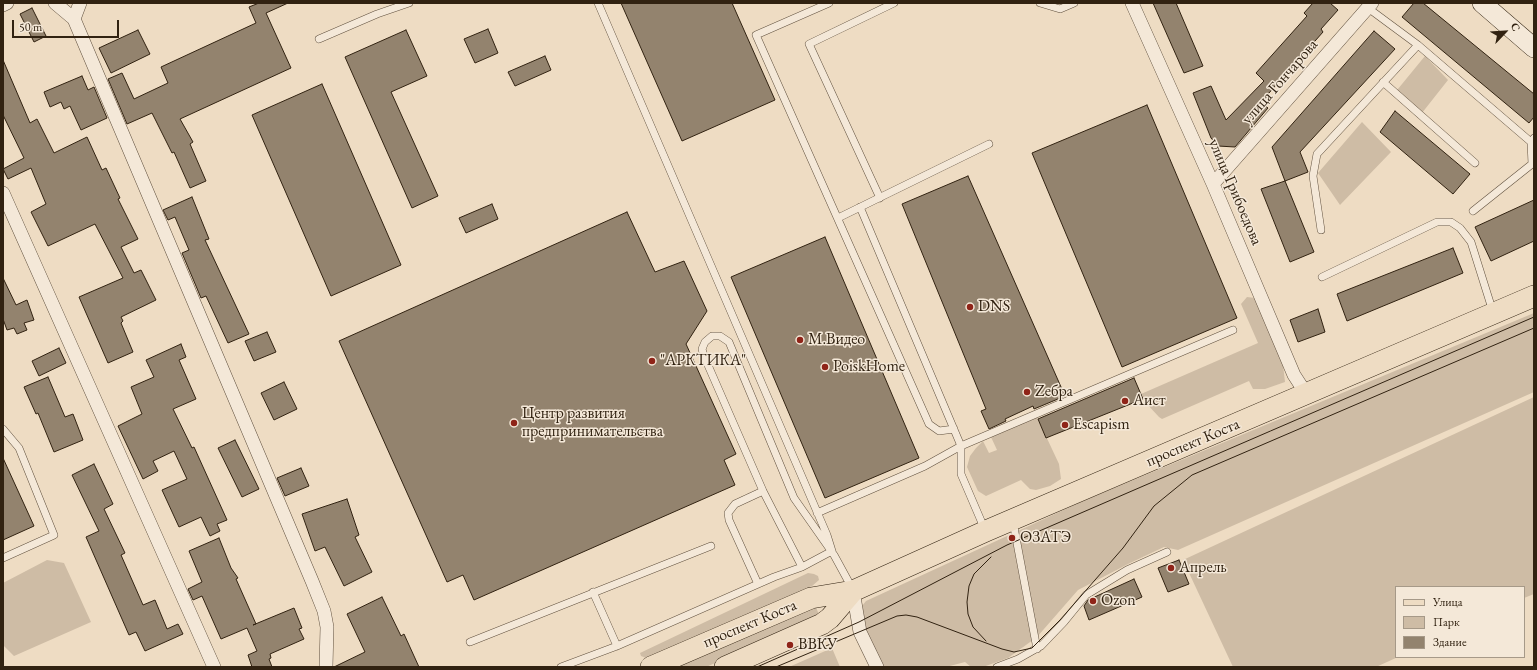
<!DOCTYPE html>
<meta charset="utf-8">
<style>
body{margin:0}
#map{position:relative;width:1537px;height:670px;overflow:hidden;background:#eedcc3;font-family:"EB Garamond",serif}
canvas{display:block}
.frame{position:absolute;inset:0;border:4px solid #312211;pointer-events:none}
.legend{position:absolute;left:1395px;top:586px;width:130px;height:72px;box-sizing:border-box;background:#f4e8d8;border:1px solid #a69988;margin:0;padding:5px 7px;list-style:none;font-size:12px;color:#312211}
.legend li{display:flex;align-items:center;gap:8px;height:20px}
.legend b{width:20px;border:1px solid #a69988}
.north{position:absolute;left:1485px;top:12px;width:40px;height:40px;-webkit-text-stroke:3px #f4e8d8;paint-order:stroke;rotate:65deg;font-size:11px;font-weight:700;line-height:16px;text-align:center;color:#312211}
.north::after{content:'';display:block;margin:auto;width:14px;height:18px;background:#312211;clip-path:polygon(50% 0,100% 100%,50% 72%,0 100%)}
.scale{position:absolute;left:12px;top:20px;width:107px;height:18px;box-sizing:border-box;border:2px solid #312211;border-top:0;padding-left:5px;font-size:12px;line-height:14px;white-space:nowrap;color:#312211;-webkit-text-stroke:3px #f4e8d8;paint-order:stroke}
</style>
<div id="map">
<canvas width="1537" height="670"></canvas>
<div class="frame"></div>
<ul class="legend">
<li><b style="height:5px;background:#eedcc3"></b>Улица</li>
<li><b style="height:11px;background:#cebca5"></b>Парк</li>
<li><b style="height:11px;background:#93836e"></b>Здание</li>
</ul>
<div class="north">С</div>
<div class="scale">50 m</div>
</div>
<script>
const context = document.querySelector('canvas').getContext('2d');
context.lineJoin = 'round';
function paint(path, color) {
  context.fillStyle = color;
  context.fill(path, 'evenodd');
}
function toPath(rows) {
  const path = new Path2D();
  for (const r of rows) {
    path.moveTo(r[0], r[1]);
    for (let i = 2; i < r.length; i += 2) path.lineTo(r[i], r[i + 1]);
  }
  return path;
}
function stroke(path, color, width, dash) {
  context.strokeStyle = color;
  context.lineWidth = width;
  context.lineCap = dash ? 'butt' : 'round';
  context.setLineDash(dash || []);
  context.stroke(path);
}
function label(font, color, halo, rows, align = 'center') {
  context.font = font + ' "EB Garamond",serif';
  context.lineWidth = 3;
  context.setLineDash([]);
  context.textBaseline = 'middle';
  context.strokeStyle = halo;
  context.fillStyle = color;
  for (const [text, x, y, turn = 0] of rows) {
    context.save();
    context.translate(x, y);
    context.rotate((+turn || 0) * Math.PI / 180);
    context.textAlign = isNaN(turn) ? turn : align;
    if (halo) context.strokeText(text, 0, 0);
    context.fillText(text, 0, 0);
    context.restore();
  }
}
paint(toPath([
 [1425,56,1448,80,1418,118,1393,95],
 [1362,122,1391,152,1340,205,1318,173],
 [1247,297,1255,298,1283,365,1285,382,1265,389,1253,389,1249,381,1162,419,1159,417,1146,403,1141,394,1258,343,1241,304],
 [1534,313,1534,392,1178,550,1164,547,1130,563,1078,590,1037,637,1008,658,983,667,971,667,965,662,946,667,881,667,868,642,862,606,866,601,1083,501],
 [1534,397,1534,594,1524,598,1524,587,1396,587,1396,657,1398,657,1376,667,1233,667,1183,560],
 [1037,417,1059,464,1061,479,1050,486,1036,490,1030,489,1021,480,986,496,978,491,967,467,970,456,976,448,983,441,989,453,997,450,991,437],
 [47,560,64,563,91,622,14,656,3,645,3,583],
 [808,573,814,574,818,576,819,580,812,586,646,658,641,656,640,653],
 [815,605,820,617,706,667,672,667],
 [832,648,840,667,789,667]
]), '#cebca5');
const building = toPath([
 [259,3,288,3,266,13,291,68,180,119,193,142,190,144,206,181,190,188,174,152,172,153,152,113,127,124,108,79,122,73,134,99,168,83,161,67,256,23,249,7,259,3],
 [621,3,732,3,775,100,682,141,621,3],
 [1153,3,1176,3,1203,66,1184,73,1153,3],
 [1313,3,1330,3,1338,10,1321,29,1323,32,1261,102,1268,108,1235,147,1218,146,1211,138,1193,93,1211,86,1226,120,1264,81,1256,73,1307,16,1304,13,1313,3],
 [1414,3,1423,3,1534,94,1534,117,1529,123,1402,17,1414,3],
 [32,8,46,36,34,42,20,14,32,8],
 [488,29,498,53,475,63,464,39,488,29],
 [138,30,150,54,111,73,99,48,138,30],
 [406,30,427,76,391,92,438,196,412,208,345,57,406,30],
 [1374,31,1395,49,1300,152,1308,172,1285,181,1272,147,1374,31],
 [545,56,551,70,515,86,508,72,545,56],
 [3,60,30,123,37,119,54,153,87,137,102,170,106,168,120,198,118,199,138,239,121,247,134,273,141,270,156,300,121,317,123,321,121,323,133,352,108,363,79,297,123,278,95,224,48,246,31,212,46,204,31,168,8,179,3,169,24,158,3,115,3,60],
 [82,76,88,90,94,87,107,118,81,130,70,106,64,109,61,102,50,107,44,92,82,76],
 [322,84,401,265,331,296,252,115,322,84],
 [1147,105,1237,318,1122,367,1032,153,1147,105],
 [1395,111,1470,174,1453,194,1380,132,1395,111],
 [968,176,1065,396,1034,409,1033,406,1005,419,1006,421,989,429,981,411,986,409,902,204,968,176],
 [1285,181,1314,252,1290,262,1261,189,1285,181],
 [192,197,209,239,205,240,249,334,228,343,206,296,201,298,196,286,182,253,189,250,175,217,168,220,163,210,192,197],
 [1534,200,1534,241,1491,261,1475,227,1534,200],
 [492,204,498,219,466,233,459,218,492,204],
 [627,212,655,272,684,261,707,311,686,344,736,454,724,460,735,485,474,600,463,575,447,582,339,341,627,212],
 [825,237,919,458,825,498,731,277,825,237],
 [1453,248,1463,273,1347,321,1337,294,1453,248],
 [3,278,16,305,27,300,34,320,24,323,27,330,17,334,14,328,7,330,3,319,3,278],
 [1318,309,1325,332,1298,342,1290,320,1318,309],
 [267,332,276,352,254,361,245,341,267,332],
 [181,344,186,357,179,360,196,399,173,409,192,448,194,447,227,520,217,524,220,531,210,536,201,517,179,527,162,490,187,479,174,451,153,461,158,471,143,479,118,426,142,414,131,387,154,377,146,360,181,344],
 [59,348,66,363,39,376,32,361,59,348],
 [48,377,65,417,73,414,83,440,54,452,38,413,36,414,24,387,48,377],
 [1134,378,1143,399,1046,438,1038,419,1134,378],
 [284,382,297,409,274,420,261,393,284,382],
 [235,440,259,489,242,497,218,448,235,440],
 [3,458,34,526,3,540,3,458],
 [94,464,113,504,104,509,125,553,121,555,143,605,155,600,167,629,178,624,183,634,145,651,136,632,129,635,86,537,99,531,72,475,94,464],
 [301,468,309,486,285,496,277,478,301,468],
 [347,499,359,535,355,537,372,572,344,586,325,547,315,551,302,514,347,499],
 [219,538,231,568,238,578,236,579,256,624,253,625,294,608,302,628,299,629,304,639,270,654,271,658,269,659,272,667,252,667,248,655,257,651,247,628,221,639,202,596,193,600,188,589,202,582,189,551,219,538],
 [1179,560,1189,584,1168,592,1158,568,1179,560],
 [1134,579,1142,597,1089,620,1084,606,1088,600,1134,579],
 [382,597,401,636,404,634,419,667,334,667,365,652,347,614,382,597]
]);
paint(building, '#93836e');
stroke(building, '#312211', 1);
const lane = toPath([
 [598,3,827,535,832,551],
 [829,3,756,35,929,424,939,431,954,429],
 [1040,3,1060,9,1074,3],
 [1368,8,1418,45,1531,142,1534,138],
 [319,39,377,14,409,3],
 [1383,82,1475,163],
 [880,198,809,44,894,3],
 [860,207,961,446,961,474,985,530],
 [1473,211,1532,164,1531,142],
 [838,218,989,144],
 [1321,230,1313,176,1317,154,1418,45],
 [1322,277,1437,222,1451,222,1460,228,1471,242,1493,312],
 [3,429,19,448,54,535,3,558],
 [817,513,925,466,961,446,1233,330],
 [1013,522,1037,649],
 [802,567,763,491,704,356,702,349,705,342,712,336,720,336,729,342,794,498,834,555,852,588],
 [758,584,729,520,728,513,735,504,763,491],
 [593,592,617,646],
 [470,642,711,546],
 [561,667,617,646,774,577,802,567,832,551],
 [997,667,1018,659,1041,646,1064,622,1086,595,1127,570,1167,552]
]);
const street = toPath([
 [55,3,74,19,312,581,324,611,327,627,326,667],
 [1132,3,1213,184,1294,375,1307,395],
 [3,5,7,3],
 [74,19,80,3],
 [1213,184,1372,3],
 [3,193,214,667],
 [853,591,860,632,877,667]
]);
const secondary = toPath([
 [1482,3,1534,48]
]);
const primary = toPath([
 [651,667,811,598,853,591,986,531,1534,296],
 [725,667,822,624,830,618,853,591]
]);
stroke(lane, '#60503e', 8);
stroke(street, '#60503e', 14);
stroke(secondary, '#312211', 20);
stroke(primary, '#312211', 22);
stroke(lane, '#f4e8d8', 7);
stroke(street, '#f4e8d8', 13);
stroke(secondary, '#f4e8d8', 19);
stroke(primary, '#eedcc3', 21);
stroke(toPath([
 [986,641,973,627,968,614,967,602,969,586,974,574,991,557],
 [757,667,859,622,1007,545,1534,317],
 [776,667,897,616,906,615,917,617,1002,649,1014,652,1032,648,1060,620,1123,548,1154,506,1192,475,1534,328]
]), '#312211', 1);
for (const [x, y, r, color] of [
 [970,307,4,"#8f2418"],
 [800,340,4,"#8f2418"],
 [652,361,4,"#8f2418"],
 [825,367,4,"#8f2418"],
 [1027,392,4,"#8f2418"],
 [1125,401,4,"#8f2418"],
 [514,423,4,"#8f2418"],
 [1065,425,4,"#8f2418"],
 [1012,538,4,"#8f2418"],
 [1171,568,4,"#8f2418"],
 [1093,601,4,"#8f2418"],
 [790,645,4,"#8f2418"]
]) {
  const dot = new Path2D();
  dot.arc(x, y, r, 0, 2 * Math.PI);
  context.fillStyle = color;
  context.fill(dot);
  stroke(dot, '#f4e8d8', 1.5);
}
label('16px', '#312211', '#f4e8d8', [
 ["улица Гончарова",1280,82,-49],
 ["улица Грибоедова",1235,192,67],
 ["проспект Коста",1193,443,-23],
 ["проспект Коста",750,624,-23]
]);
label('16px', '#312211', '#f4e8d8', [
 ["DNS",978,307],
 ["M.Видео",808,340],
 ["\"АРКТИКА\"",660,361],
 ["PoiskHome",833,367],
 ["Zeбра",1035,392],
 ["Аист",1133,401],
 ["Центр развития",522,414],
 ["предпринимательства",522,432],
 ["Escapism",1073,425],
 ["ОЗАТЭ",1020,538],
 ["Апрель",1179,568],
 ["Ozon",1101,601],
 ["ВВКУ",798,645]
], 'left');
</script>
